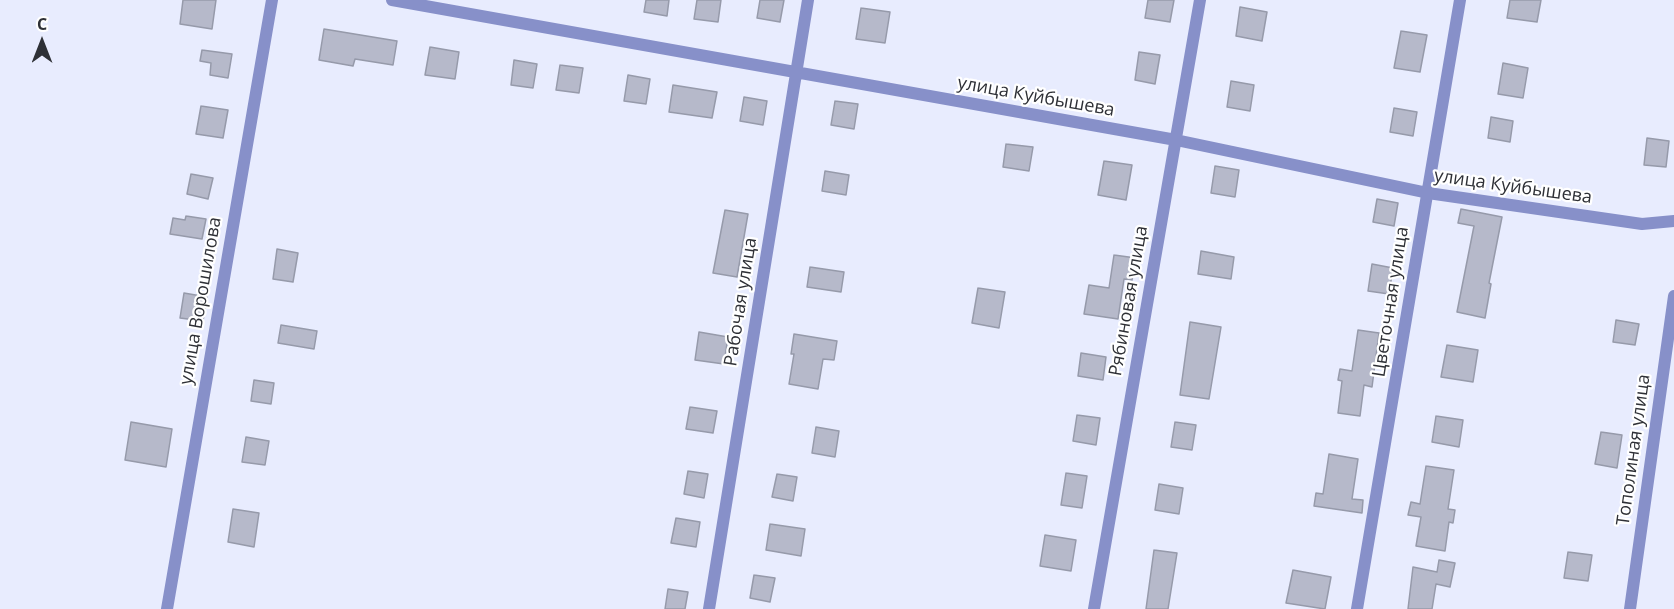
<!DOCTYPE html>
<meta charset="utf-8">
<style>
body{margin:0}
#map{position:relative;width:1674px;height:609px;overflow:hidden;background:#e8ecfe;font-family:"Open Sans",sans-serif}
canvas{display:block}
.north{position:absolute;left:12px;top:12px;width:60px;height:60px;-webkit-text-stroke:4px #fff;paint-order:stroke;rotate:0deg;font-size:16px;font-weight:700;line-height:24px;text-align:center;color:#2e3036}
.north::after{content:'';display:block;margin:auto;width:21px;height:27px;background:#2e3036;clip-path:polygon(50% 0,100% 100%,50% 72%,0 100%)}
</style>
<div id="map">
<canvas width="1674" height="609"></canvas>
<div class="north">С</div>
</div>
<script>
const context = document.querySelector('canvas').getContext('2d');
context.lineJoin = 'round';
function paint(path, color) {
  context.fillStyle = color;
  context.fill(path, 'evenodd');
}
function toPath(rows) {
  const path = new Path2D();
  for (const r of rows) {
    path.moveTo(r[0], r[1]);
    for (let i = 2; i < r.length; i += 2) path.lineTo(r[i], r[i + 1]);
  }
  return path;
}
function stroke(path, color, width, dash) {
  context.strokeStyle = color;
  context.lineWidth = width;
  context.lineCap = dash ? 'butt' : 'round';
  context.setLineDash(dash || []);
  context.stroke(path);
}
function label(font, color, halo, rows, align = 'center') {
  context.font = font + ' "Open Sans",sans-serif';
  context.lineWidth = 4.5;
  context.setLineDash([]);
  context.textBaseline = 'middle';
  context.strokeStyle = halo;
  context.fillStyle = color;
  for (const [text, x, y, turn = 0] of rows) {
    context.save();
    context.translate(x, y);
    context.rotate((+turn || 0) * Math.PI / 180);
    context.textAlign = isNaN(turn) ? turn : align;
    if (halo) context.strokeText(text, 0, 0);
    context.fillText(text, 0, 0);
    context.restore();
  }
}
const building = toPath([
 [183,0,216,0,212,29,180,24,183,0],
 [646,0,669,0,667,16,644,12,646,0],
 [697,0,721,0,718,22,694,19,697,0],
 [760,0,784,0,780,22,757,18,760,0],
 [1148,0,1174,0,1170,22,1145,18,1148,0],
 [1510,0,1541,0,1537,22,1507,18,1510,0],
 [1240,7,1267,12,1262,41,1236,36,1240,7],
 [861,8,890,12,885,43,856,39,861,8],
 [324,29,397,41,393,65,355,59,353,66,319,60,324,29],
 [1401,31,1427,35,1420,72,1394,68,1401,31],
 [430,47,459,52,455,79,425,75,430,47],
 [202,50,232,54,228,78,210,75,211,63,200,61,202,50],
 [1139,52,1160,55,1155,84,1135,80,1139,52],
 [514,60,537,64,533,88,511,85,514,60],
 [1503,63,1528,68,1523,98,1498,94,1503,63],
 [560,65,583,68,579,93,556,90,560,65],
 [628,75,650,79,646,104,624,101,628,75],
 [1231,81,1254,85,1250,111,1227,107,1231,81],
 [673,85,717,92,712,118,669,112,673,85],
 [744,97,767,101,763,125,740,121,744,97],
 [835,101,858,104,854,129,831,125,835,101],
 [201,106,228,110,223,138,196,134,201,106],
 [1394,108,1417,112,1413,136,1390,132,1394,108],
 [1491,117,1513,121,1510,142,1488,138,1491,117],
 [1647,138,1669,141,1666,167,1644,165,1647,138],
 [1006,144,1033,147,1029,171,1003,167,1006,144],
 [1104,161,1132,165,1126,200,1098,195,1104,161],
 [1215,166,1239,170,1235,197,1211,193,1215,166],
 [825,171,849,175,846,195,822,191,825,171],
 [191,174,213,178,208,199,187,194,191,174],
 [1377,199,1398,203,1394,226,1373,222,1377,199],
 [1461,209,1502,217,1489,283,1491,284,1485,318,1457,312,1474,226,1458,223,1461,209],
 [725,210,748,214,737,277,713,273,725,210],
 [186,216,206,219,202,239,170,234,173,218,185,220,186,216],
 [277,249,298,253,293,282,273,279,277,249],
 [1201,251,1234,257,1231,279,1198,274,1201,251],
 [1114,255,1136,258,1132,280,1124,279,1118,319,1084,314,1089,285,1109,288,1114,255],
 [1372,264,1393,268,1389,294,1368,291,1372,264],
 [810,267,844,272,841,292,807,287,810,267],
 [978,288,1005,292,999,328,972,323,978,288],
 [184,293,207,297,203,321,180,318,184,293],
 [1616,320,1639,324,1635,345,1613,342,1616,320],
 [1190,322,1221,327,1209,399,1180,395,1190,322],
 [281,325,317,331,314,349,278,343,281,325],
 [1358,330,1379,333,1372,387,1364,385,1360,416,1338,413,1342,381,1338,380,1340,369,1352,371,1358,330],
 [699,332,728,337,724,364,695,360,699,332],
 [794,334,837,341,834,360,823,359,818,389,789,384,794,354,791,354,794,334],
 [1447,345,1478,350,1473,382,1441,377,1447,345],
 [1081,353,1106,357,1103,380,1078,376,1081,353],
 [254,380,274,383,271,404,251,401,254,380],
 [690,407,717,411,713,433,686,429,690,407],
 [1077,415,1100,418,1096,445,1073,441,1077,415],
 [1436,416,1463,420,1459,447,1432,442,1436,416],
 [131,422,172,429,166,467,125,460,131,422],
 [1175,422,1196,425,1192,450,1171,447,1175,422],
 [816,427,839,431,835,457,812,453,816,427],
 [1601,432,1622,435,1617,468,1595,464,1601,432],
 [246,437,269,441,265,465,242,462,246,437],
 [1329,454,1358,459,1352,499,1363,500,1362,513,1314,506,1316,493,1323,494,1329,454],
 [1426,466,1454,470,1448,509,1455,510,1453,523,1449,522,1445,551,1416,546,1421,517,1408,515,1411,502,1420,504,1426,466],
 [688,471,708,474,704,498,684,494,688,471],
 [1066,473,1087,476,1082,508,1061,505,1066,473],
 [777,474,797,477,793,501,772,497,777,474],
 [1159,484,1183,488,1179,514,1155,510,1159,484],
 [233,509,259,513,254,547,228,542,233,509],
 [676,518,700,522,696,547,671,543,676,518],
 [770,524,805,529,801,556,766,550,770,524],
 [1045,535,1076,540,1071,571,1040,566,1045,535],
 [1154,550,1177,553,1168,609,1146,609,1154,550],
 [1568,552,1592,555,1588,581,1564,578,1568,552],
 [1439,560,1455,563,1450,587,1436,584,1432,609,1408,609,1413,567,1437,572,1439,560],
 [1293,570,1331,577,1325,609,1286,603,1293,570],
 [754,575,775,578,770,602,750,598,754,575],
 [668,589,688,592,685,609,665,609,668,589]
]);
paint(building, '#b6b9ca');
stroke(building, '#969aaa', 1.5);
stroke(toPath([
 [392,0,1176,140,1428,193,1642,224,1674,221],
 [167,609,272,0],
 [709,609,808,0],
 [1094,609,1200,0],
 [1357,609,1460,0],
 [1630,609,1674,296]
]), '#8790c9', 12);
label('18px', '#2e3036', '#fff', [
 ["улица Куйбышева",1036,97,10],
 ["улица Куйбышева",1513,187,8],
 ["улица Ворошилова",201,301,-80],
 ["Рябиновая улица",1129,301,-80],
 ["Рабочая улица",741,302,-81],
 ["Цветочная улица",1391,302,-81],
 ["Тополиная улица",1634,450,-82]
]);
</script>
